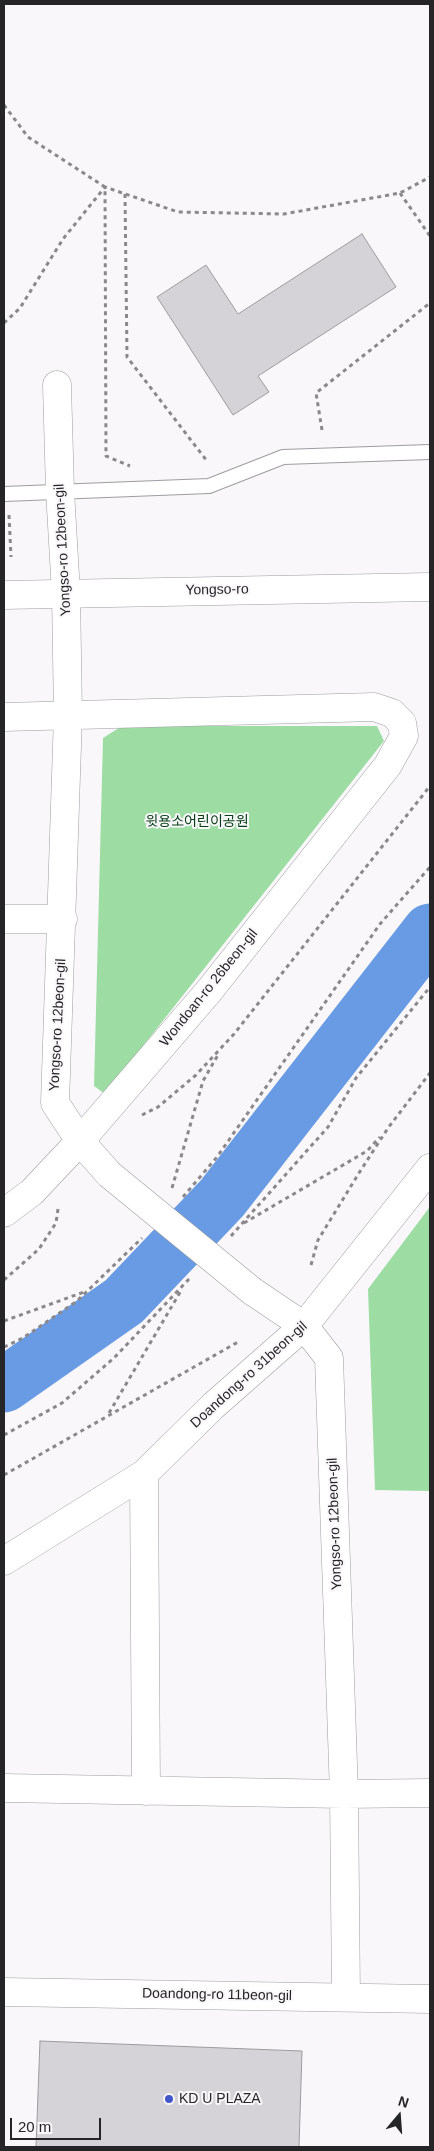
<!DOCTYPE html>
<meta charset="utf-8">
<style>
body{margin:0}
#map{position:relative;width:434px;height:2151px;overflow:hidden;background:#faf7fb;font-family:Helvetica,sans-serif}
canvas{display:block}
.frame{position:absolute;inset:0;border:5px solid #252426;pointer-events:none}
.north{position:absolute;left:374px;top:2091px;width:50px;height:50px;-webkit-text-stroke:4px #faf7fb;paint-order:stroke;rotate:18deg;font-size:14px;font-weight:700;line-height:20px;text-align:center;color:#252426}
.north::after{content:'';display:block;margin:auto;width:18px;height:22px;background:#252426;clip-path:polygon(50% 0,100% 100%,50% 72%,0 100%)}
.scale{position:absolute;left:10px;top:2118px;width:91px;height:22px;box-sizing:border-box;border:2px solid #252426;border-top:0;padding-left:6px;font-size:15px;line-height:18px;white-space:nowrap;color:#252426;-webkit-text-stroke:4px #faf7fb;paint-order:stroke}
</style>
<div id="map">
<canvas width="434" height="2151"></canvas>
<div class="frame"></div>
<div class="north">N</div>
<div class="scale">20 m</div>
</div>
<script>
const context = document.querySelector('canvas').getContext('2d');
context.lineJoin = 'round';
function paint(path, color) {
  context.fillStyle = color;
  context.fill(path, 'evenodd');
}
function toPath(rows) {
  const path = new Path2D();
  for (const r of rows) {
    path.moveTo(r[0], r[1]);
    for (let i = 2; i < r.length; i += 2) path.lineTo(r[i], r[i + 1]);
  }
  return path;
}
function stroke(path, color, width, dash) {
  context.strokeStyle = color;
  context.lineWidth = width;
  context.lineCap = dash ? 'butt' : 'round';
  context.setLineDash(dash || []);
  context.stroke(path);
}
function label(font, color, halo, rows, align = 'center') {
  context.font = font + ' Helvetica,"Noto Sans KR",sans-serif';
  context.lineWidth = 4;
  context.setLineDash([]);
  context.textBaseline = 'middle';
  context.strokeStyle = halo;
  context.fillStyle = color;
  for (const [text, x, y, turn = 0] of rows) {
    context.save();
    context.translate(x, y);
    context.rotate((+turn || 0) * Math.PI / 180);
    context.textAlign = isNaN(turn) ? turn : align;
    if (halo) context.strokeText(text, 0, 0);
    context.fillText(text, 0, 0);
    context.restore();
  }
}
paint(toPath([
 [122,726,377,726,384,741,105,1094,94,1086,103,738],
 [429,1208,430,1491,375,1490,368,1289]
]), '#9ddda4');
stroke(toPath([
 [4,1385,124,1301,222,1198,430,931]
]), '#689be3', 55);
const building = toPath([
 [362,234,396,287,258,376,269,392,233,415,157,297,206,265,238,314,362,234],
 [40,2041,302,2051,299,2147,36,2147,40,2041]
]);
paint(building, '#d5d3d7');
stroke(building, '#9e9b9f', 1);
const service = toPath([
 [4,494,209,486,283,457,430,452]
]);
const minor = toPath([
 [57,385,60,491,66,593,68,716,55,1103,80,1141,109,1174],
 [4,717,374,707,392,713,402,723,404,736,388,765,209,991,80,1141,32,1192,4,1213],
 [4,919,63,919],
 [252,1291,304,1326,329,1358,344,1794,346,1997],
 [144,1474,146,1791],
 [4,1561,144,1474,213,1406,304,1326,430,1168],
 [4,1788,344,1794,430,1793],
 [4,1992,430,1999]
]);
const tertiary = toPath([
 [4,595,430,587]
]);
stroke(service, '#9e9ca0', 16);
stroke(minor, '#9e9ca0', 29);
stroke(tertiary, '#9e9ca0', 29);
stroke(toPath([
 [4,105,28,137,105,187,106,456,130,466],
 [400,193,430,236],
 [125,194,127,357,207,461],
 [4,323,20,308,63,239,105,187,178,212,284,214,400,193,430,177],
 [322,430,316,393,430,303],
 [9,515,11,557],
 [142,1115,158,1107,196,1075,234,1034,430,786],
 [172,1188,203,1081,219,1053],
 [183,1197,217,1157,380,924,430,867],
 [244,1223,367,1151,380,1137],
 [231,1236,328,1127,356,1078,430,987],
 [311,1265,318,1240,359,1173,388,1128,430,1073],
 [4,1280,39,1249,56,1223,58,1209],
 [4,1321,84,1292],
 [4,1347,23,1338,77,1301,142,1238],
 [109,1413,182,1289],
 [4,1435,62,1403,114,1358,190,1278],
 [4,1475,238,1342]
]), '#8a888b', 3, [4, 4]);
stroke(service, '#fff', 14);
stroke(minor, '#fff', 28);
stroke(tertiary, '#fff', 28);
const minorBridge = toPath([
 [109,1174,252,1291]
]);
stroke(minorBridge, '#9e9ca0', 29, []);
stroke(minorBridge, '#fff', 28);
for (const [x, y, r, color] of [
 [169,2099,5,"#4156c9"]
]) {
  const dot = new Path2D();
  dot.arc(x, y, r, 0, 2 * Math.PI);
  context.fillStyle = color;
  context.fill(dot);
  stroke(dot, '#faf7fb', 2);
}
label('14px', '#252426', '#faf7fb', [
 ["Yongso-ro 12beon-gil",63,550,-93],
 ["Yongso-ro",217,590,-1],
 ["Wondoan-ro 26beon-gil",209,988,-51],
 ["Yongso-ro 12beon-gil",58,1025,-87],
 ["Doandong-ro 31beon-gil",249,1375,-42],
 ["Yongso-ro 12beon-gil",335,1524,-92],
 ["Doandong-ro 11beon-gil",217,1995,1]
]);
label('14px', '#033d13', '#faf7fb', [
 ["윗용소어린이공원",197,822]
]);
label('14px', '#252426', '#faf7fb', [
 ["KD U PLAZA",179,2099]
], 'left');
</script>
